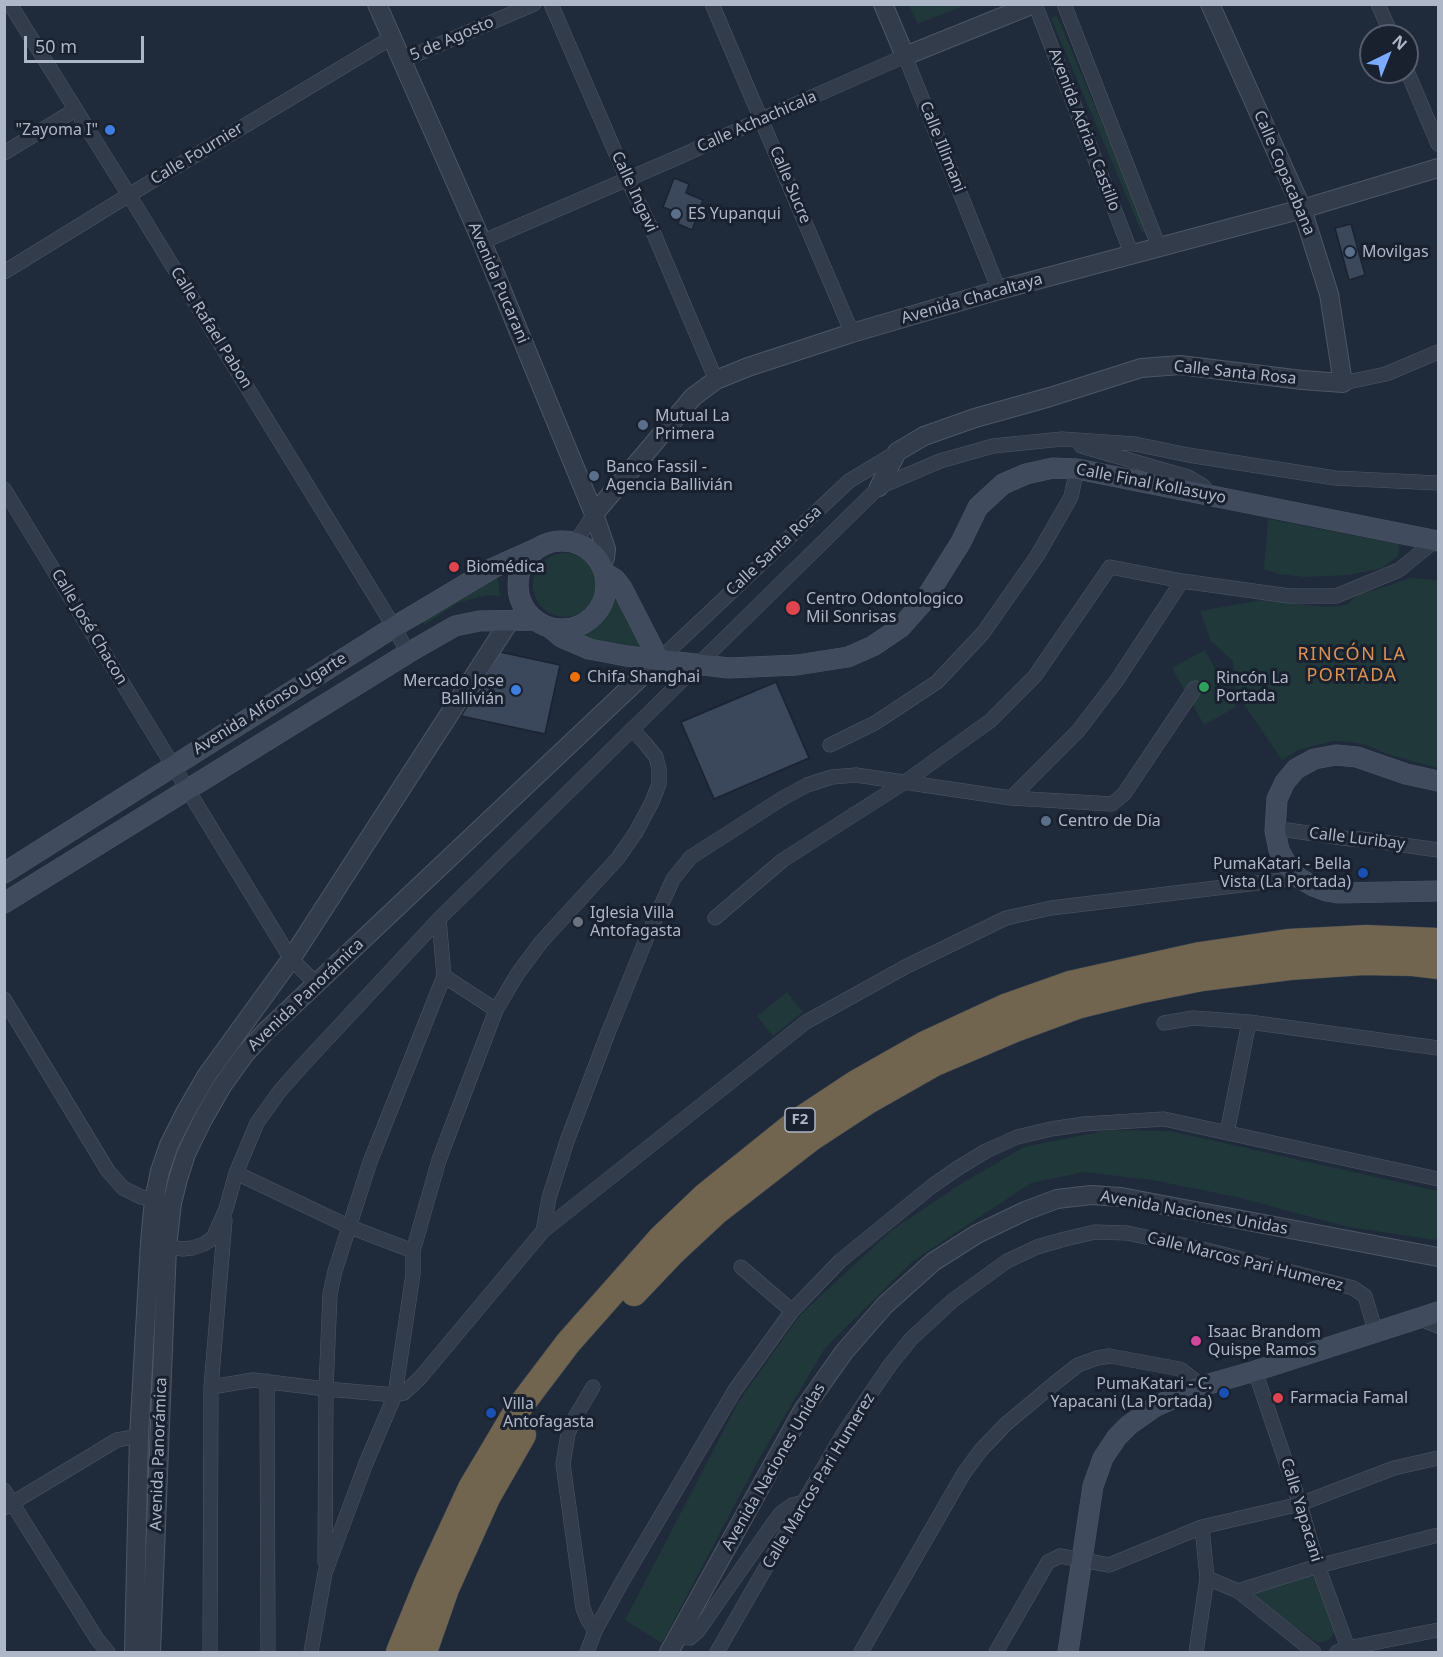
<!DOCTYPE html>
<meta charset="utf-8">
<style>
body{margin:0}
#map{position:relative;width:1443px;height:1657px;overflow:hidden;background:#1f2a3a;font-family:"Noto Sans",sans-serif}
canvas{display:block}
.frame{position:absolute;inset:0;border:6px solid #aeb7c7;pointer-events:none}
.north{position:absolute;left:1359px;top:24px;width:60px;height:60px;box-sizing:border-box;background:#19212f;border:2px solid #555d6c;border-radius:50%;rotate:43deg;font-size:16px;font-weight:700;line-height:24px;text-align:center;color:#aeb7c7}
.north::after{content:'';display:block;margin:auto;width:21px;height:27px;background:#7baaff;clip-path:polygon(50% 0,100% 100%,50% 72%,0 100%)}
.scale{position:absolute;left:24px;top:36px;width:120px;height:27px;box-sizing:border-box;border:3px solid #aeb7c7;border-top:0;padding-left:8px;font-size:18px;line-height:21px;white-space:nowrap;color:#aeb7c7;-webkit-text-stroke:4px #19212f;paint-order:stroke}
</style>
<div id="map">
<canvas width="1443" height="1657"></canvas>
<div class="frame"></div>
<div class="north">N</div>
<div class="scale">50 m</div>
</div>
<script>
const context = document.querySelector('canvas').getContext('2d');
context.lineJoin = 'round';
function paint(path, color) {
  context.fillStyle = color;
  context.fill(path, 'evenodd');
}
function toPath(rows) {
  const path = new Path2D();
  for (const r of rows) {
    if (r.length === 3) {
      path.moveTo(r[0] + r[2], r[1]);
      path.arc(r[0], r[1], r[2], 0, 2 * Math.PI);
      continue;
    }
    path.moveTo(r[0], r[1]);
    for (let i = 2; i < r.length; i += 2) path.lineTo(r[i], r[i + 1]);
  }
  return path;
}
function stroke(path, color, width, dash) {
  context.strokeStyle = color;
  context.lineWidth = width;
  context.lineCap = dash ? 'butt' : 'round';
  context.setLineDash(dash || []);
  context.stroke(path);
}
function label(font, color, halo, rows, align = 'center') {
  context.font = font + ' "Noto Sans",sans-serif';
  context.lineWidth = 6;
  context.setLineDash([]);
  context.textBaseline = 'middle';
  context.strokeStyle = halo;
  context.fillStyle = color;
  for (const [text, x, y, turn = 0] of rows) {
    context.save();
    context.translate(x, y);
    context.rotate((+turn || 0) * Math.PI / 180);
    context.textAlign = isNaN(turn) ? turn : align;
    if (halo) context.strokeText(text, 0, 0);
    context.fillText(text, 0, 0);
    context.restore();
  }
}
paint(toPath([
 [909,5,965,5,918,24],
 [1057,16,1147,231,1142,233,1051,18],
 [1268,519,1399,544,1398,556,1382,568,1349,575,1305,577,1278,574,1264,569],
 [565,585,32],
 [497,573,500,596,487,595,458,603,424,625,422,622],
 [1410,578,1438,580,1438,768,1387,754,1367,745,1351,742,1333,741,1298,750,1282,760,1235,691,1233,661,1211,641,1200,611,1261,600,1327,607,1346,605,1360,593,1375,590],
 [614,584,643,644,639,651,571,641,586,632,598,620,605,609],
 [1205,650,1236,707,1204,725,1172,668],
 [787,992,803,1012,773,1036,757,1016],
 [1108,1130,1170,1131,1438,1191,1438,1234,1436,1240,1348,1227,1237,1197,1152,1180,1084,1172,1031,1183,913,1261,825,1348,760,1457,662,1643,625,1620,739,1401,801,1314,892,1230,959,1185,1024,1147],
 [1311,1574,1318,1577,1336,1625,1334,1633,1329,1640,1318,1643,1255,1598,1256,1590]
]), '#21383b');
const building = toPath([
 [674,178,689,184,686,193,703,200,692,230,678,224,681,214,663,207,674,178],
 [1351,224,1365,275,1349,280,1335,228,1351,224],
 [500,652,560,665,545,734,461,716,500,652],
 [776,682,809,758,714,799,681,722,776,682]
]);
paint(building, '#3b485b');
stroke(building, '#1b2331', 1.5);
const minor = toPath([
 [10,4,129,195,394,627,408,653],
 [551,4,627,179,654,234,716,380],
 [712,4,852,333],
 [1035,4,1132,255],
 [1064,4,1159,247],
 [1378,4,1392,36],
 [403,60,534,4],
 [1407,71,1438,144],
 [4,153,75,110],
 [482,242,681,156,762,119,905,56,999,290],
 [4,272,129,195,391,38],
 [1343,383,1386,374,1438,352],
 [1081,446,1188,477,1203,486,1212,496],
 [4,489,291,959,317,984],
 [575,543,594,514],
 [659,660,849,481,897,452],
 [830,745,875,723,937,682,983,633,1037,556,1071,497,1077,469],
 [1011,798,1078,731,1117,680,1182,581],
 [1275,831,1287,830,1350,839,1361,839,1438,850],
 [715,918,783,860,905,782,990,721,1035,676,1110,567,1182,581,1289,596,1336,596,1399,570,1436,540],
 [439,919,444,976,496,1010],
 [4,999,108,1171,123,1188,141,1197,161,1201],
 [1164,1023,1193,1018,1249,1022,1438,1048],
 [1227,1133,1249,1022],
 [236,1173,350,1227,413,1251],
 [543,1231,549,1198,567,1141,608,1033,647,937,673,879,691,857,783,798,807,785,832,777,856,775,1011,798,1112,804,1124,794,1195,688],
 [167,1247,183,1249,192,1248,204,1244,213,1238,226,1209,236,1173,257,1123,279,1092,302,1066,439,919,879,487,940,461,993,446,1062,439,1135,444,1188,455,1335,478,1438,483],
 [741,1267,792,1311],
 [1420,1319,1438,1326],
 [1255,1371,1300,1504,1318,1566,1348,1648],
 [267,1381,268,1652],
 [211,1387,253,1380,326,1389,395,1395,404,1393,420,1378,543,1231,806,1022,907,966,1006,918,1051,908,1299,878],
 [593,1387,574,1419,568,1434,563,1464,583,1608,587,1618,595,1631],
 [4,1490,97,1639,108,1652],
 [4,1508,117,1440,139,1436],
 [325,1562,326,1389,330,1294,335,1271,370,1162,444,976],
 [1207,1578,1238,1591,1314,1652],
 [1238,1591,1318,1566,1438,1535],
 [678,1637,690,1638,698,1631,772,1525,781,1513,792,1505,804,1502],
 [210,1652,211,1387,225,1220],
 [311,1652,325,1573,366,1463,395,1395,413,1274,413,1251,439,1160,496,1010,518,973,542,941,618,858,636,832,652,802,659,784,659,769,656,757,645,743,632,729],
 [587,1652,595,1631,623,1580,735,1390,792,1311,840,1261,932,1186,958,1168,986,1151,1017,1137,1051,1129,1084,1124,1164,1119,1438,1179],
 [717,1652,843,1434,890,1365,911,1339,952,1301,1007,1261,1037,1247,1065,1239,1095,1232,1127,1233,1207,1250,1353,1288,1365,1296,1376,1333],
 [861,1652,964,1473,981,1450,1006,1424,1055,1383,1078,1365,1097,1358,1110,1356,1180,1369,1202,1386],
 [996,1652,1048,1562,1060,1556,1109,1565,1202,1527,1300,1504,1394,1468,1438,1458],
 [1196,1652,1207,1578,1202,1527],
 [1337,1652,1348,1648,1438,1630]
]);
const tertiary = toPath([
 [377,4,482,242,594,514,606,549,605,558,601,565],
 [883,4,905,56,1034,4],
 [879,487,897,452,924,436,975,418,1050,397,1141,368,1180,365,1302,380,1343,383,1329,294,1302,209,1210,4],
 [594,514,693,397,716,380,748,367,852,333,999,290,1302,209,1438,168],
 [134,1652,139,1436,150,1242,154,1200,160,1171,169,1145,185,1113,207,1075,291,959,509,622],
 [151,1652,167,1247,172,1203,178,1179,186,1154,202,1121,222,1086,245,1054,265,1032,659,660],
 [669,1652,803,1410,844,1352,885,1305,933,1262,977,1234,1025,1211,1057,1199,1091,1195,1121,1197,1438,1257]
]);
const secondary = toPath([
 [562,585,44],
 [605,573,615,579,622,588,659,660],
 [549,627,561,637,589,649,626,656,729,668,797,665,848,657,873,646,901,627,924,601,961,542,978,507,1003,484,1026,474,1053,468,1077,469,1438,541],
 [1438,781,1406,774,1357,757,1336,755,1314,759,1296,769,1285,782,1277,799,1275,831,1279,850,1287,865,1299,878,1313,886,1326,891,1338,893,1438,891],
 [4,873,394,627,493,568,542,546],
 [4,903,408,653,455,626,479,621,536,620],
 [1068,1652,1093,1486,1103,1458,1117,1437,1129,1425,1156,1406,1202,1386,1255,1371,1438,1312]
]);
const motorway = toPath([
 [634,1293,673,1252,716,1212,810,1139,868,1101,935,1063,1015,1029,1077,1006,1142,990,1202,978,1290,967,1364,962,1413,963,1438,966],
 [399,1652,428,1581,471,1488,518,1409,568,1343,660,1239,705,1196,797,1122,856,1083,925,1044,1005,1007,1070,984,1200,955,1288,942,1366,938,1438,941],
 [424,1652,446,1589,488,1496,523,1435]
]);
stroke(minor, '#4e5765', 15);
stroke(tertiary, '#4e5765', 20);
stroke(secondary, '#4e5765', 21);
stroke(motorway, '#3b4452', 27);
stroke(minor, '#333c4b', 14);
stroke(tertiary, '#333c4b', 18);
stroke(secondary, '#414b5e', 20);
stroke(motorway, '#71654f', 26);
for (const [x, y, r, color] of [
 [110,130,6,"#3f7fe0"],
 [676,214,6,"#5c6f8a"],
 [1350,252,6,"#5c6f8a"],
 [643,425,6,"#5c6f8a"],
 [594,476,6,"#5c6f8a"],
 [454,567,6,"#e0444e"],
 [793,608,8,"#e0444e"],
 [575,677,6,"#e8710a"],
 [1204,687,6,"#2e9e5b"],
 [516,690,6,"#3f7fe0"],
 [1046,821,6,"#5c6f8a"],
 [1363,873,6,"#1a4fb4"],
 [578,922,6,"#6b7280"],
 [1196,1341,6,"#d1479c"],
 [1224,1393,6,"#1a4fb4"],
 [1278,1398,6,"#e0444e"],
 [491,1413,6,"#1a4fb4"]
]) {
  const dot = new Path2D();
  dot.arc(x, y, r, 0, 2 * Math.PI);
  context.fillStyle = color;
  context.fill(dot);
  stroke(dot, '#19212f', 2);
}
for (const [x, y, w] of [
 [800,1120,30]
]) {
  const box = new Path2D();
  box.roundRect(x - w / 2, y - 12, w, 24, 4.5);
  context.fillStyle = '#19212f';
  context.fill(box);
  stroke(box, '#aeb7c7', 1.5);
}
label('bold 15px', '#aeb7c7', null, [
 ["F2",800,1120]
]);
label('16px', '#aeb7c7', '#19212f', [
 ["5 de Agosto",452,39,-23],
 ["Calle Achachicala",757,122,-24],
 ["Avenida Adrian Castillo",1084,130,69],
 ["Calle Illimani",942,147,68],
 ["Calle Fournier",197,154,-31],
 ["Calle Copacabana",1284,173,67],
 ["Calle Sucre",790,185,67],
 ["Calle Ingavi",634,192,65],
 ["Avenida Pucarani",498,283,67],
 ["Avenida Chacaltaya",972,299,-16],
 ["Calle Rafael Pabon",211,328,58],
 ["Calle Santa Rosa",1235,373,6],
 ["Calle Final Kollasuyo",1151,484,11],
 ["Calle Santa Rosa",774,551,-43],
 ["Calle José Chacon",89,627,59],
 ["Avenida Alfonso Ugarte",270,704,-32],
 ["Calle Luribay",1357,839,7],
 ["Avenida Panorámica",306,995,-44],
 ["Avenida Naciones Unidas",1194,1213,10],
 ["Calle Marcos Pari Humerez",1245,1262,14],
 ["Avenida Panorámica",159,1454,-88],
 ["Avenida Naciones Unidas",774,1467,-60],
 ["Calle Marcos Pari Humerez",819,1481,-59],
 ["Calle Yapacani",1301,1510,73]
]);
label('16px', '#aeb7c7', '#19212f', [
 ["\"Zayoma I\"",98,130,"right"],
 ["ES Yupanqui",688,214],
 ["Movilgas",1362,252],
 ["Mutual La",655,416],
 ["Primera",655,434],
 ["Banco Fassil -",606,467],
 ["Agencia Ballivián",606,485],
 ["Biomédica",466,567],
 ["Centro Odontologico",806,599],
 ["Mil Sonrisas",806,617],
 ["Chifa Shanghai",587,677],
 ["Rincón La",1216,678],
 ["Portada",1216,696],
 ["Mercado Jose",504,681,"right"],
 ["Ballivián",504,699,"right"],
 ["Centro de Día",1058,821],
 ["PumaKatari - Bella",1351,864,"right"],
 ["Vista (La Portada)",1351,882,"right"],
 ["Iglesia Villa",590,913],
 ["Antofagasta",590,931],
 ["Isaac Brandom",1208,1332],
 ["Quispe Ramos",1208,1350],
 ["PumaKatari - C.",1212,1384,"right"],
 ["Yapacani (La Portada)",1212,1402,"right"],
 ["Farmacia Famal",1290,1398],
 ["Villa",503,1404],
 ["Antofagasta",503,1422]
], 'left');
context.letterSpacing = '1.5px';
label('18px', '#db9354', '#19212f', [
 ["RINCÓN LA",1352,655],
 ["PORTADA",1352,676]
]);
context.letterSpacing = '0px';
</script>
